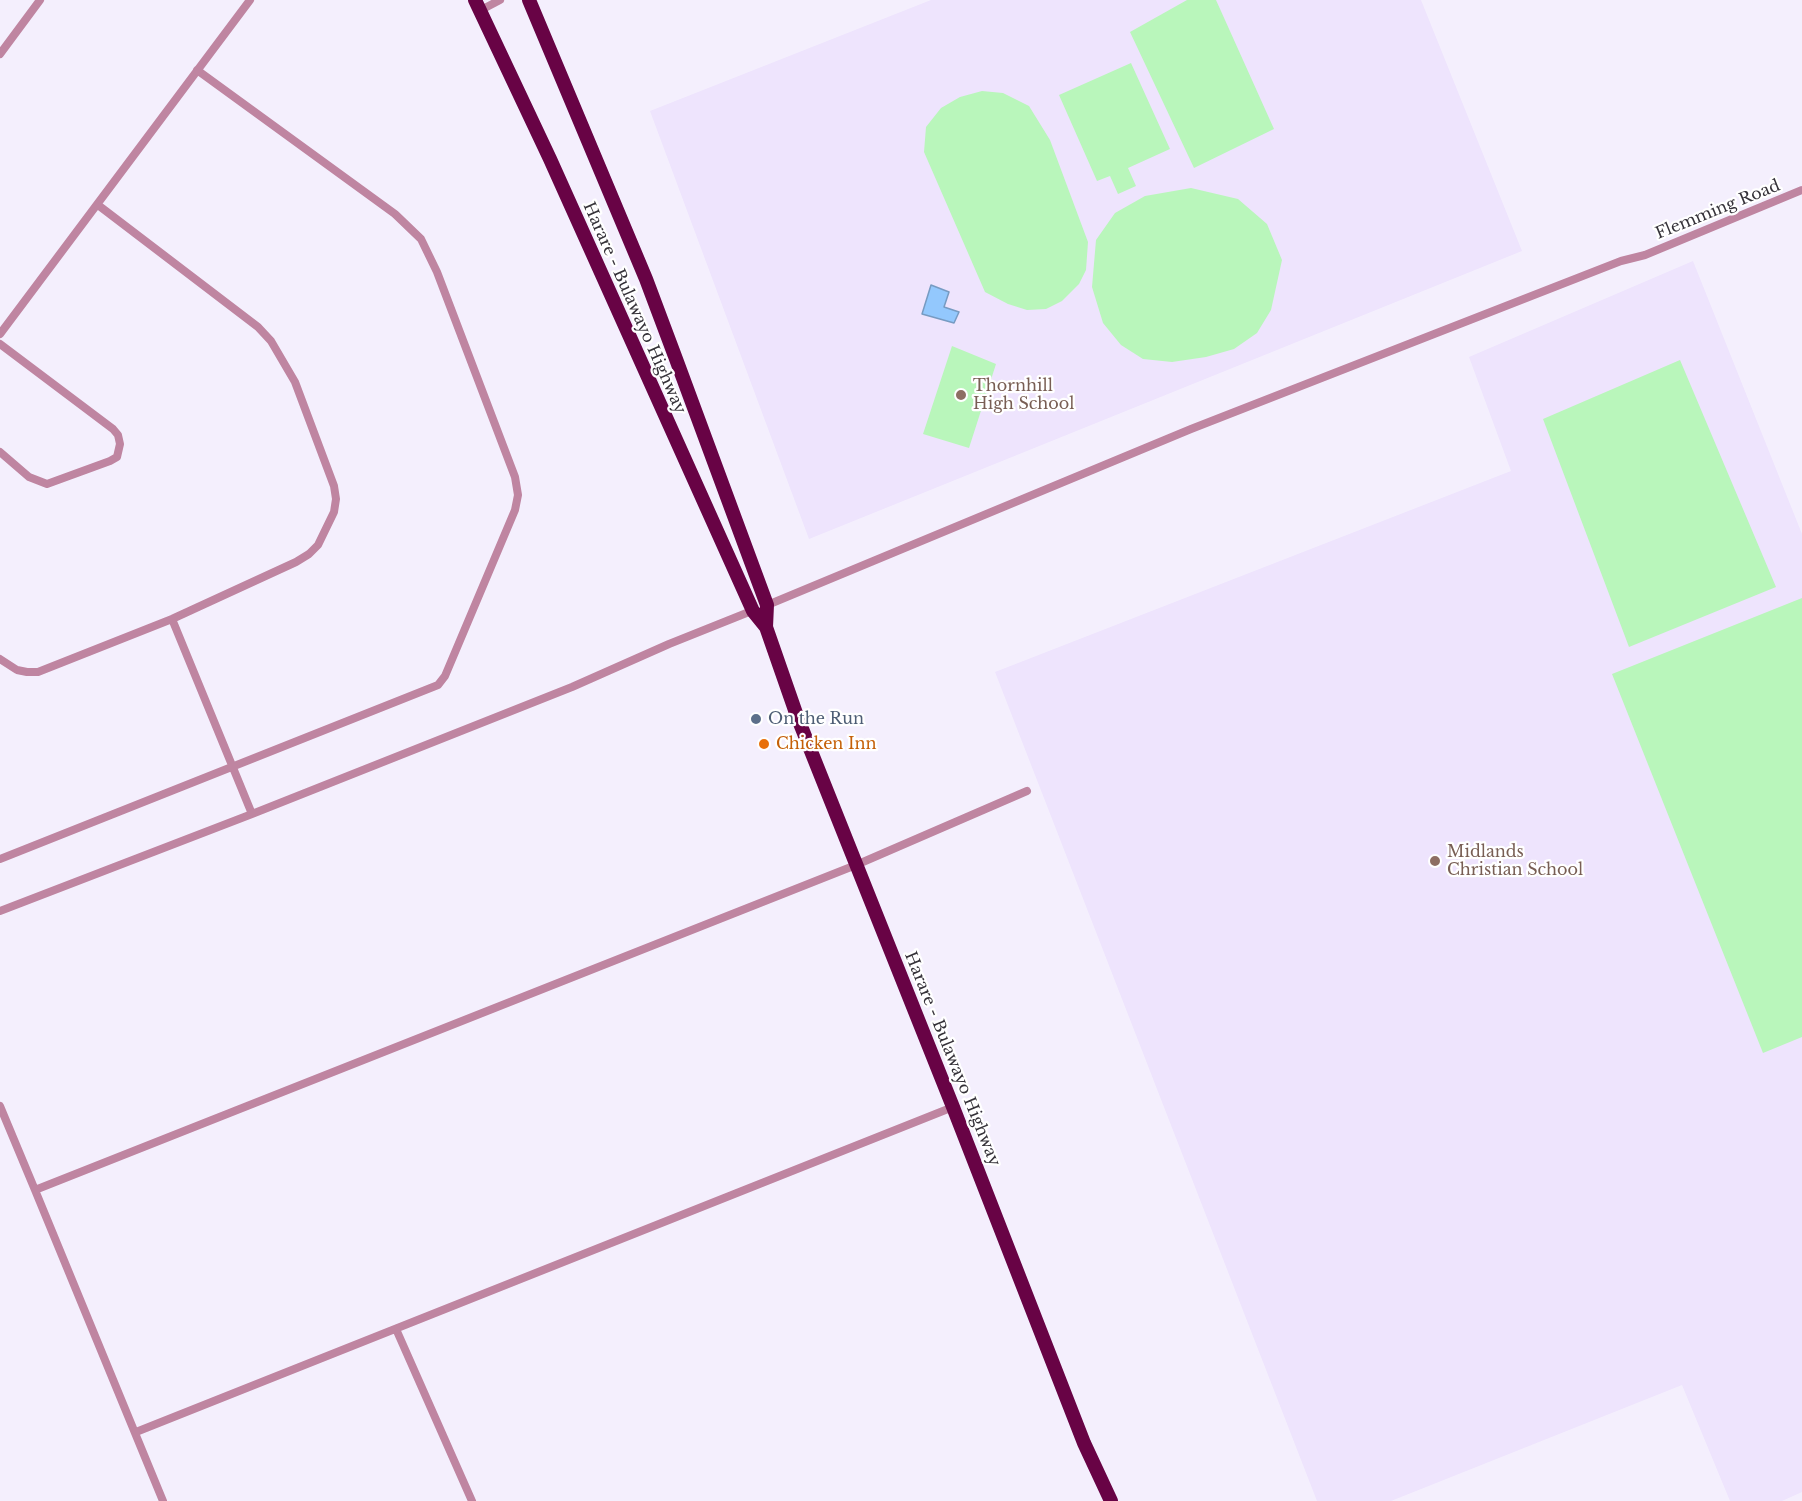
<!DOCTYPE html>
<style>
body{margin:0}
canvas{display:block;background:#f4effd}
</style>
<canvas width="1802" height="1501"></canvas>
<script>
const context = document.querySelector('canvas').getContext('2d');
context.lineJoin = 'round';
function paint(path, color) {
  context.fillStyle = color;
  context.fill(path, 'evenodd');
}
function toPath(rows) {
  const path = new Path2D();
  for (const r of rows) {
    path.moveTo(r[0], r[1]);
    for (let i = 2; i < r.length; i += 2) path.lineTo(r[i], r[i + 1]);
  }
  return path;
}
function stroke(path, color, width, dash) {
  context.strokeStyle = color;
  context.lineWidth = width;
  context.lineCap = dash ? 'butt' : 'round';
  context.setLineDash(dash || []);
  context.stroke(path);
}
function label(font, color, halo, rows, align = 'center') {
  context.font = font + ' "Libre Baskerville",serif';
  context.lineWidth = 4.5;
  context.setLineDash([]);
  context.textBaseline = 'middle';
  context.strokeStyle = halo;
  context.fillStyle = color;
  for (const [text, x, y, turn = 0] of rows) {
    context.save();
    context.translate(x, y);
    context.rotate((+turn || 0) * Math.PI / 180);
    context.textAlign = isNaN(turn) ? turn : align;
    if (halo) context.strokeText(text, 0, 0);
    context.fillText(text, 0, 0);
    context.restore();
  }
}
paint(toPath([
 [931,0,1421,0,1522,251,809,539,650,111],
 [1693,261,1802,534,1802,1492,1782,1501,1730,1501,1682,1385,1391,1501,1317,1501,995,672,1511,471,1469,357]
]), '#eee4fd');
paint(toPath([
 [1187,0,1216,0,1274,129,1194,168,1130,32],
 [1131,63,1170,149,1128,168,1136,186,1118,194,1110,176,1097,181,1059,95],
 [982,91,1003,93,1029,106,1050,140,1088,242,1086,270,1079,284,1062,301,1046,309,1027,310,1008,304,985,292,924,152,926,127,941,108,960,97],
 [1191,188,1238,199,1267,224,1282,260,1271,310,1257,333,1234,349,1206,357,1172,362,1143,359,1121,345,1103,323,1092,287,1096,240,1115,213,1145,196],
 [952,346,996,364,969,448,923,434],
 [1680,360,1776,587,1629,647,1543,419],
 [1802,598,1802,1037,1763,1053,1612,674]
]), '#b9f6bb');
const water = toPath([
 [931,285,949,292,944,307,959,312,954,323,922,314,931,285]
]);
paint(water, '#93c8fd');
stroke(water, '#779bc2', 1.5);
stroke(toPath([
 [481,10,500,0],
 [0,54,40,0],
 [0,334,250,0],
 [0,344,113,429,118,435,120,444,117,457,110,461,47,484,29,477,0,452],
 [765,606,1191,429,1621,261,1645,255,1802,190],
 [172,619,252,814],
 [0,659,17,670,27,672,38,672,172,619,296,562,309,554,318,545,334,512,336,499,334,486,295,382,271,341,258,327,98,205],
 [0,859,438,685,445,676,515,510,518,495,515,477,437,272,421,239,395,214,197,70],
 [0,911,252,814,572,687,669,644,754,610],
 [0,1106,35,1190],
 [396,1329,472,1501],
 [136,1432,953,1107],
 [163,1501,35,1190,856,865,1027,791]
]), '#bf85a1', 8);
stroke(toPath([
 [475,0,550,159,753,611,766,627,797,716,953,1107,1084,1443,1111,1501],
 [529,0,646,279,676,359,767,605,766,627]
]), '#680345', 14);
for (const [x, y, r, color] of [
 [961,395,6,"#8d6e63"],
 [756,719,6,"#5c6f8a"],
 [764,744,6,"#e8710a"],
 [1435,861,6,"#8d6e63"]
]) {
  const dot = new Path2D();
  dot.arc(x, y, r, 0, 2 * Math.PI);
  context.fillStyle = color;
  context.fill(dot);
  stroke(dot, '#fff', 2);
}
label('16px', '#353239', '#fff', [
 ["Flemming Road",1718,210,-22],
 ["Harare - Bulawayo Highway",634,308,66],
 ["Harare - Bulawayo Highway",952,1059,68]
]);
label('16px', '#785e54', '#fff', [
 ["Thornhill",973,386],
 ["High School",973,404],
 ["Midlands",1447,852],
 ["Christian School",1447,870]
], 'left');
label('16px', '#4e5e75', '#fff', [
 ["On the Run",768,719]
], 'left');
label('16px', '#c56008', '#fff', [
 ["Chicken Inn",776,744]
], 'left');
</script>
